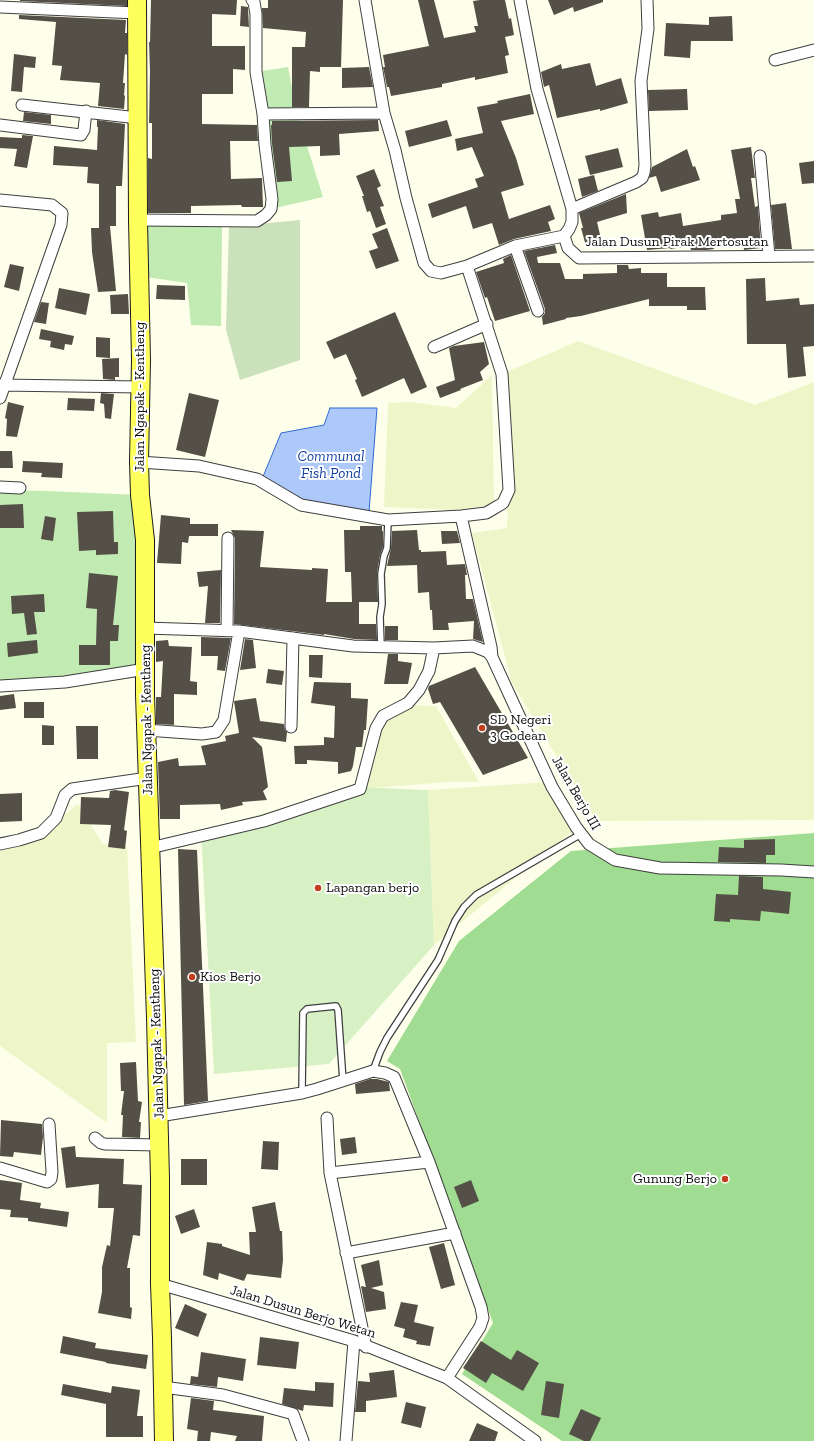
<!DOCTYPE html>
<style>
body{margin:0}
canvas{display:block;background:#feffea}
</style>
<canvas width="814" height="1441"></canvas>
<script>
const context = document.querySelector('canvas').getContext('2d');
context.lineJoin = 'round';
function paint(path, color) {
  context.fillStyle = color;
  context.fill(path, 'evenodd');
}
function toPath(rows) {
  const path = new Path2D();
  for (const r of rows) {
    path.moveTo(r[0], r[1]);
    for (let i = 2; i < r.length; i += 2) path.lineTo(r[i], r[i + 1]);
  }
  return path;
}
function stroke(path, color, width, dash) {
  context.strokeStyle = color;
  context.lineWidth = width;
  context.lineCap = dash ? 'butt' : 'round';
  context.setLineDash(dash || []);
  context.stroke(path);
}
function label(font, color, halo, rows, align = 'center') {
  context.font = font + ' "Zilla Slab",serif';
  context.lineWidth = 4;
  context.setLineDash([]);
  context.textBaseline = 'middle';
  context.strokeStyle = halo;
  context.fillStyle = color;
  for (const [text, x, y, turn = 0] of rows) {
    context.save();
    context.translate(x, y);
    context.rotate((+turn || 0) * Math.PI / 180);
    context.textAlign = isNaN(turn) ? turn : align;
    if (halo) context.strokeText(text, 0, 0);
    context.fillText(text, 0, 0);
    context.restore();
  }
}
paint(toPath([
 [578,341,755,405,814,382,814,820,596,821,512,683,472,533,507,528,509,490,502,374],
 [492,375,494,505,453,510,384,507,388,403,410,402,456,408],
 [409,705,436,706,479,782,449,782,360,789,383,715],
 [549,782,575,829,434,945,428,790],
 [78,804,103,844,127,846,136,1042,107,1043,107,1123,0,1046,0,849,41,833]
]), '#eef6c9');
paint(toPath([
 [288,67,297,114,323,197,271,209,256,72],
 [145,225,222,227,221,326,191,325,187,283,146,277],
 [0,490,47,491,140,495,146,669,0,685]
]), '#c1ebb2');
paint(toPath([
 [814,833,814,1441,562,1441,462,1374,493,1323,400,1069,387,1061,459,941,571,851]
]), '#a0dc91');
paint(toPath([
 [300,220,300,360,240,380,226,330,229,227]
]), '#cbe1bb');
paint(toPath([
 [358,787,428,790,434,945,329,1064,214,1074,201,831]
]), '#d7f1c5');
const water = toPath([
 [330,408,377,408,369,512,302,503,262,479,281,433,324,425,330,408]
]);
paint(water, '#acc9f9');
stroke(water, '#3069d3', 1);
paint(toPath([
 [20,0,127,0,127,6,20,1],
 [151,0,237,0,236,15,212,14,212,46,245,46,245,70,233,69,233,94,202,94,202,124,257,125,258,141,230,141,231,179,262,178,263,207,242,207,241,205,191,206,191,213,148,213,148,158,152,159,152,123,149,123,150,71,149,42,150,42],
 [268,0,343,0,341,67,320,67,320,72,310,71,309,107,292,107,292,47,305,47,306,32,263,28,262,8,268,8],
 [418,0,434,0,444,38,476,32,474,26,478,26,473,1,480,0,505,0,509,19,511,18,514,35,505,37,509,55,505,56,508,73,475,80,475,77,442,84,442,87,391,96,389,87,387,87,383,67,385,67,383,55,429,46],
 [548,0,603,0,603,2,574,12,573,7,554,15],
 [241,6,248,7,249,27,240,26],
 [19,15,126,20,125,33,127,33,127,55,125,54,123,83,125,83,124,95,125,96,124,109,98,106,100,83,60,80,62,66,52,65,56,22,19,19],
 [732,16,733,41,691,41,690,58,664,56,666,23,709,25,709,17],
 [14,54,36,57,35,68,24,67,22,92,11,91],
 [590,63,596,86,621,78,628,103,600,111,600,109,557,118,549,85,544,87,541,72,561,64,562,69],
 [369,67,373,87,342,88,342,68],
 [687,89,688,110,649,111,648,90],
 [530,94,534,114,501,121,516,158,524,185,501,192,509,219,550,205,555,219,548,222,551,231,514,239,499,245,492,223,473,229,466,206,432,218,428,204,478,187,475,179,484,176,472,147,457,151,455,139,483,133,477,107,498,103,497,101],
 [24,112,51,115,51,124,23,121],
 [97,120,125,124,122,186,116,186,116,226,110,226,116,291,98,292,92,252,91,228,99,228,99,184,87,183,88,167,53,165,54,146,97,150,98,127,97,127],
 [378,120,379,131,339,134,340,155,320,156,320,146,289,147,292,181,277,182,272,144,271,125,272,125,272,121],
 [447,120,452,136,409,147,405,131],
 [22,135,33,136,27,168,14,166,17,149,0,148,0,137,19,138,22,138],
 [751,147,755,178,751,178,755,207,758,206,761,248,744,250,743,241,713,244,714,249,707,250,691,250,690,246,670,249,670,248,647,250,641,215,658,212,659,217,681,213,683,226,721,220,721,215,737,213,735,199,740,199,731,150],
 [618,148,623,167,590,175,585,156],
 [687,149,693,167,695,166,700,180,661,192,656,176,649,178,652,167],
 [814,161,814,183,802,184,799,163],
 [374,169,381,186,377,188,384,206,380,207,386,224,376,228,370,211,367,212,362,196,364,196,356,176],
 [594,175,598,191,582,197,578,179],
 [626,194,627,213,597,222,602,243,586,246,581,228,583,228,579,213],
 [786,203,792,249,775,249,771,205],
 [387,228,399,261,376,269,369,251,378,248,372,234],
 [555,245,557,253,537,257,538,263,560,263,565,279,583,279,583,274,617,273,617,265,628,265,629,269,641,268,641,273,667,273,667,287,705,287,706,310,687,310,687,306,649,306,649,299,581,316,566,318,566,319,543,325,542,317,545,313,545,309,524,251],
 [511,255,530,311,495,321,487,297,485,298,476,272,504,263,503,259],
 [10,264,24,267,19,291,4,287],
 [765,278,766,301,799,298,800,305,814,304,814,346,803,347,806,376,788,378,786,344,747,344,746,279],
 [157,285,185,286,185,300,156,299],
 [59,288,90,294,86,315,55,308],
 [128,294,129,314,111,314,110,295],
 [41,302,49,303,46,324,34,322],
 [395,312,427,387,411,394,404,378,362,397,355,380,357,379,346,354,334,359,326,342],
 [41,329,74,336,72,345,65,344,64,350,50,347,51,341,39,339],
 [96,337,110,338,110,358,96,357],
 [484,342,489,364,480,372,483,380,460,389,461,390,440,398,436,387,455,380,449,348,454,346],
 [119,358,119,377,115,377,115,380,103,379,102,359],
 [101,393,114,394,111,419,105,418,104,404,100,403],
 [189,393,219,400,205,457,176,450],
 [68,398,95,399,94,411,67,410],
 [8,402,24,406,17,437,6,436,7,419,5,418],
 [0,451,12,451,13,468,0,468],
 [23,461,63,463,62,478,41,477,42,473,22,472],
 [23,504,24,528,0,528,0,505],
 [113,511,114,542,118,542,118,554,96,555,96,550,79,551,77,512],
 [161,515,190,518,190,524,218,524,218,536,189,536,188,543,182,542,181,564,157,563],
 [45,516,56,518,53,541,41,539],
 [360,526,382,526,382,531,383,531,383,547,380,555,377,573,378,602,359,602,359,624,376,624,377,640,354,639,324,634,324,635,234,624,235,538,231,530,264,531,260,567,312,570,312,568,328,569,326,602,352,602,351,572,345,572,344,530,360,530],
 [417,530,419,550,421,550,421,552,446,551,447,565,465,564,467,575,465,575,466,599,473,599,483,642,473,639,474,621,448,623,449,630,433,630,432,610,430,610,429,592,418,593,417,565,387,566,391,548,392,531],
 [441,531,457,531,460,543,442,544],
 [221,570,220,623,205,623,208,586,199,587,197,572],
 [89,573,118,576,113,625,119,625,118,641,110,641,110,665,79,665,79,645,96,645,97,609,86,608],
 [44,594,45,612,34,612,37,634,27,635,24,613,12,614,11,596],
 [385,626,398,626,398,640,385,640],
 [201,637,231,638,225,671,217,670,218,656,201,656],
 [245,639,253,640,256,668,240,670],
 [37,640,38,653,8,657,7,643],
 [168,640,169,646,192,647,190,681,197,682,197,695,174,694,174,725,156,724,156,697,161,697,163,661,156,662,156,641],
 [388,654,398,654,398,661,412,663,408,684,384,684],
 [309,655,323,655,322,678,309,677],
 [475,667,528,758,483,775,440,702,433,704,428,689,429,686],
 [268,669,284,671,282,685,266,683],
 [314,682,351,683,351,698,368,699,366,730,364,730,362,747,356,747,353,766,351,771,338,774,338,762,307,760,307,764,295,764,294,746,324,745,324,737,334,738,335,706,311,703],
 [14,694,16,708,0,710,0,696],
 [256,698,260,721,284,724,285,730,287,732,286,742,252,737,262,747,268,787,263,791,267,800,242,802,243,805,221,810,220,804,180,805,180,819,160,819,158,762,178,758,179,766,206,765,201,746,226,741,225,736,239,733,234,701],
 [24,702,44,702,44,718,24,718],
 [42,725,54,726,54,745,42,745],
 [76,726,98,726,98,759,77,759],
 [115,790,129,792,124,830,127,831,125,849,108,847,111,825,80,824,81,797,109,798,110,791],
 [22,793,22,821,0,822,0,794],
 [775,839,775,855,766,855,766,863,718,862,719,847,744,848,744,840],
 [178,849,197,850,208,1101,184,1105],
 [739,876,763,877,763,889,791,892,789,914,761,911,760,921,730,919,730,922,714,921,716,894,738,895],
 [136,1062,138,1101,142,1102,139,1122,141,1122,140,1138,122,1137,123,1115,121,1115,124,1091,121,1091,120,1063],
 [370,1079,377,1079,389,1082,390,1091,356,1094,355,1084],
 [1,1120,42,1124,43,1137,41,1155,14,1152,13,1157,0,1156],
 [355,1137,357,1153,342,1155,340,1139],
 [263,1141,279,1142,278,1170,261,1169],
 [75,1146,76,1157,124,1159,123,1184,142,1185,140,1236,133,1235,127,1268,130,1268,130,1307,132,1308,131,1319,98,1313,102,1292,102,1267,107,1245,110,1246,114,1208,98,1208,99,1184,66,1188,61,1148],
 [181,1159,207,1159,207,1185,181,1185],
 [0,1180,22,1183,20,1200,41,1203,40,1208,69,1212,67,1227,28,1221,28,1218,10,1217,11,1210,0,1209],
 [471,1180,479,1201,462,1208,454,1187],
 [275,1202,280,1231,282,1231,283,1260,281,1278,247,1274,244,1281,219,1273,218,1280,203,1275,207,1242,222,1244,222,1246,250,1255,249,1232,256,1232,252,1207],
 [194,1209,200,1227,181,1234,175,1216],
 [444,1243,455,1285,441,1289,429,1247],
 [379,1260,383,1285,371,1288,384,1292,386,1309,366,1312,361,1286,366,1287,361,1265],
 [401,1302,418,1305,414,1322,434,1327,430,1346,416,1344,417,1341,403,1337,405,1329,394,1326],
 [185,1304,207,1314,198,1337,175,1328],
 [63,1336,96,1343,95,1348,148,1355,146,1369,106,1363,106,1362,60,1353],
 [260,1337,299,1342,296,1369,257,1365],
 [481,1341,511,1360,517,1350,539,1363,523,1391,492,1373,486,1383,463,1368],
 [201,1352,246,1359,243,1381,218,1377,217,1387,190,1384,191,1376,198,1377],
 [394,1370,397,1397,366,1401,366,1412,355,1412,358,1381,370,1382,369,1373],
 [546,1381,564,1384,559,1418,541,1415],
 [315,1382,334,1383,333,1407,304,1405,303,1411,282,1404,284,1388,315,1391],
 [63,1384,111,1393,112,1386,140,1390,137,1416,143,1416,143,1437,106,1437,106,1404,61,1395],
 [191,1398,214,1401,213,1410,264,1416,262,1441,235,1441,237,1436,211,1432,210,1441,197,1441,198,1431,187,1429],
 [406,1402,426,1407,421,1428,401,1423],
 [581,1409,601,1418,590,1441,584,1441,569,1434],
 [477,1423,498,1432,495,1441,469,1441]
]), '#555047');
const service = toPath([
 [381,646,380,617,382,604,381,574,384,556,387,548,388,520],
 [373,1071,380,1052,387,1038,438,960,455,921,464,907,476,895,581,834],
 [302,1093,303,1013,307,1009,336,1006,338,1010,343,1081]
]);
const minor = toPath([
 [252,0,254,2,256,14,256,72,263,114],
 [365,0,384,113],
 [520,0,537,89,572,209,572,222,569,229,564,236],
 [0,7,137,13],
 [775,60,814,50],
 [22,105,138,118],
 [0,125,81,135,84,130,86,111],
 [760,156,769,256],
 [0,200,52,205,62,213,61,225,0,398],
 [572,209,636,182,642,178,644,173,645,165,641,81,648,29,647,0],
 [138,220,257,221,266,215,271,209,272,199,265,145,263,114,384,113,395,150,406,198,424,263,431,271,441,273,467,266,515,246,564,236,568,248,579,258,814,256],
 [515,246,538,311],
 [434,347,487,324],
 [0,385,141,387],
 [139,462,199,466,257,479,301,505,388,520,461,516,486,513,493,509,503,503,509,490,502,374,467,266],
 [0,487,20,488],
 [461,516,491,647,492,657,552,787,576,827,589,844,615,860,660,868,781,870,814,872],
 [145,628,239,631,353,646,434,648,473,646,488,652,492,657],
 [227,631,228,538],
 [0,686,65,682,146,669],
 [291,727,293,638],
 [146,730,202,734,216,732,224,720,239,631],
 [0,844,19,840,41,833,56,818,65,795,72,789,148,778],
 [150,848,264,821,360,789,376,728,383,716,408,703,419,690,429,671,434,648],
 [159,1116,302,1093,317,1089,373,1071,385,1073,394,1077,429,1162,481,1307,483,1318,480,1327,447,1378],
 [327,1118,330,1173,366,1347],
 [95,1138,101,1143,105,1144,159,1145],
 [0,1168,47,1182,51,1179,52,1172,49,1124],
 [330,1173,429,1162],
 [346,1253,455,1233],
 [160,1284,354,1341,447,1378,535,1441],
 [163,1387,223,1395,290,1413,293,1414,303,1441],
 [346,1441,354,1341]
]);
const primary = toPath([
 [137,0,138,220,141,360,139,462,140,495,145,540,145,695,156,1018,160,1179,160,1284,162,1338,164,1441]
]);
stroke(service, '#3e3e3e', 8);
stroke(minor, '#3e3e3e', 13);
stroke(primary, '#1c1c1c', 20);
stroke(service, '#fff', 5.5);
stroke(minor, '#fff', 11);
stroke(primary, '#feff5a', 18);
for (const [x, y, r, color] of [
 [482,728,4,"#c13f1e"],
 [318,888,4,"#c13f1e"],
 [192,977,4,"#c13f1e"],
 [725,1179,4,"#c13f1e"]
]) {
  const dot = new Path2D();
  dot.arc(x, y, r, 0, 2 * Math.PI);
  context.fillStyle = color;
  context.fill(dot);
  stroke(dot, '#fff', 1.5);
}
label('14px', '#0b0b0b', '#fff', [
 ["Jalan Dusun Pirak Mertosutan",677,242],
 ["Jalan Ngapak - Kentheng",140,397,-90],
 ["Jalan Ngapak - Kentheng",147,720,-91],
 ["Jalan Berjo III",576,793,60],
 ["Jalan Ngapak - Kentheng",157,1044,-92],
 ["Jalan Dusun Berjo Wetan",303,1312,17]
]);
label('14px', '#0b0b0b', '#fff', [
 ["SD Negeri",490,720],
 ["3 Godean",490,736],
 ["Lapangan berjo",326,888],
 ["Kios Berjo",200,977],
 ["Gunung Berjo",717,1179,"right"]
], 'left');
label('italic 15px', '#103ea2', '#fff', [
 ["Communal",331,457],
 ["Fish Pond",331,474]
]);
</script>
